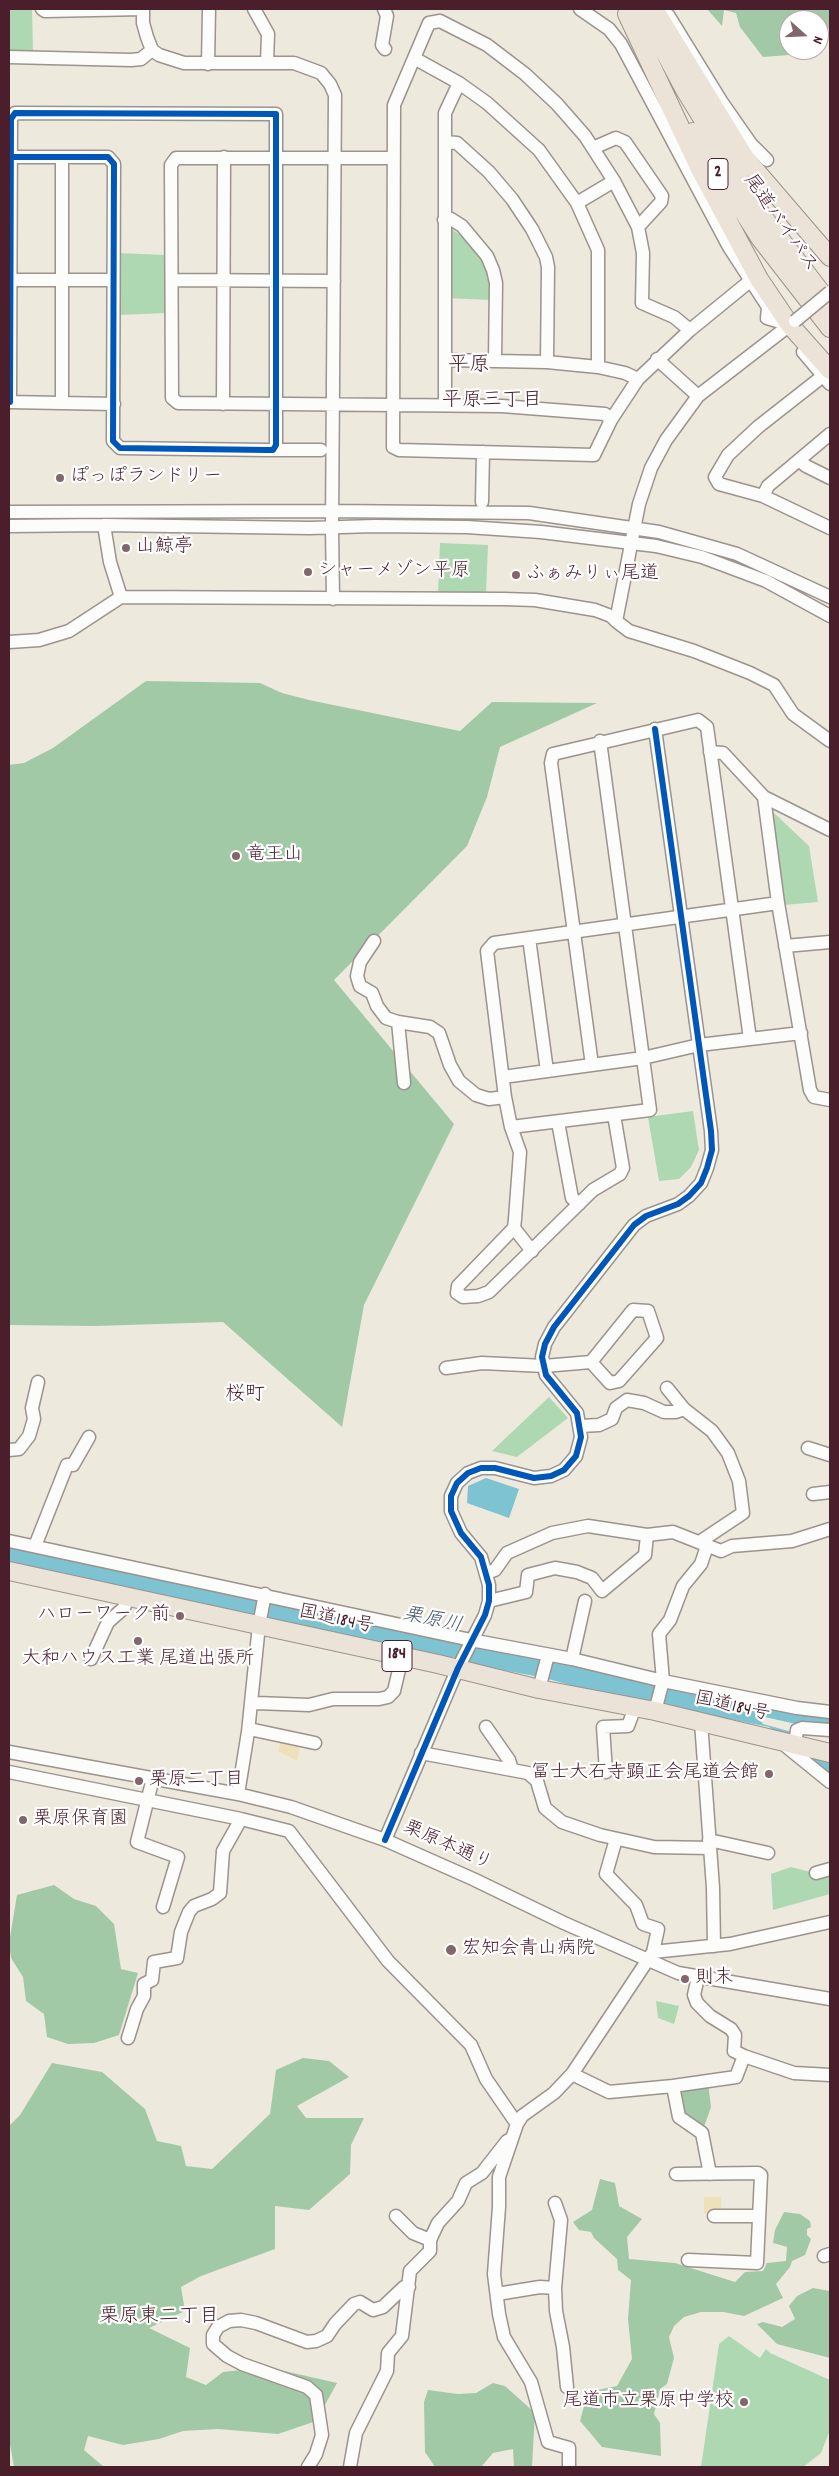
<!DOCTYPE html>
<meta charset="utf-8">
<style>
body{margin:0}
#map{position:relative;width:839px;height:2476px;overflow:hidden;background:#eee9dd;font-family:Dekko,sans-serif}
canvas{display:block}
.frame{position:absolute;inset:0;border:10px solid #4a1f2b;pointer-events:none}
.north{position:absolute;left:779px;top:10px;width:50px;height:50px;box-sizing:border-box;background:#fff;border:1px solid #b7a5aa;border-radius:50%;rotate:110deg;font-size:14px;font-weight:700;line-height:20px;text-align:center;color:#4a1f2b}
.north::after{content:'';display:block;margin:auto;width:18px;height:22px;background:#836669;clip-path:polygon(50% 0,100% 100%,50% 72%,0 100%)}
</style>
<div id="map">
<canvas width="839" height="2476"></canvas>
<div class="frame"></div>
<div class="north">N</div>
</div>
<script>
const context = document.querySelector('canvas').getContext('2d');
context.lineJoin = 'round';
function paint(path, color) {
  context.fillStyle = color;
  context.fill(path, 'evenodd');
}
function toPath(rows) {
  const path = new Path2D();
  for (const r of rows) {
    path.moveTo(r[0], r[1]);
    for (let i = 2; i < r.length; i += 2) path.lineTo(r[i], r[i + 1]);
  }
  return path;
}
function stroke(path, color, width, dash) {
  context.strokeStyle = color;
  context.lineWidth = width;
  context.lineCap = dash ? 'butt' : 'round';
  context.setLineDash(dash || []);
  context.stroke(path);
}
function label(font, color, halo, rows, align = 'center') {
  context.font = font + ' Dekko,"Klee One",sans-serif';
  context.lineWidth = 4.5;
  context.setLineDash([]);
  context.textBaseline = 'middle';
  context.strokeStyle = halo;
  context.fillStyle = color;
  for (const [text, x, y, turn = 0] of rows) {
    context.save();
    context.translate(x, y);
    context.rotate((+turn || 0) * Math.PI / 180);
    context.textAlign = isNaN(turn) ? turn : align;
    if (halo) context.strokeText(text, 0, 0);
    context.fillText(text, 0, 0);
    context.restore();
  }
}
paint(toPath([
 [9,9,32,9,33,51,9,51],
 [446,225,467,240,487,265,490,300,447,298],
 [117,253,166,255,167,313,118,315],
 [440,543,488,545,486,594,438,595],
 [772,811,809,846,818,902,784,905],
 [693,1111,699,1150,691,1167,679,1179,659,1181,648,1117],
 [549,1397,568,1418,517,1457,492,1451],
 [791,1867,830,1877,830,1894,773,1910,771,1874],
 [656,2001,679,2006,674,2024,658,2018],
 [729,2336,760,2358,766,2349,770,2353,830,2380,830,2430,821,2453,803,2467,701,2467,719,2344]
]), '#add8b1');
paint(toPath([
 [707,9,830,9,830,29,824,29,819,34,819,20,789,20,789,50,799,50,789,55,763,57,740,27,736,13,724,10,722,26],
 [146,681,260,683,282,693,309,700,460,731,492,702,597,703,500,747,487,797,467,846,334,980,454,1124,364,1305,342,1427,223,1322,94,1326,9,1325,9,765,24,763,53,748],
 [54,1885,74,1899,96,1906,114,1924,121,1969,138,1973,119,2035,94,2043,68,2044,47,2037,44,2014,26,2001,23,1977,11,1958,9,1943,17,1895],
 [303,2058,329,2061,349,2077,297,2106,306,2118,364,2118,351,2145,350,2174,309,2210,275,2206,275,2249,201,2276,181,2287,185,2311,149,2328,190,2348,186,2377,206,2385,223,2372,267,2367,337,2383,316,2421,278,2434,218,2429,183,2431,159,2439,123,2445,88,2436,84,2450,104,2467,14,2467,9,2439,9,2126,20,2115,52,2063,102,2072,145,2109,157,2141,181,2146,186,2166,212,2169,270,2114,276,2070],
 [708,2083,711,2107,704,2127,692,2124,687,2120,677,2089],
 [600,2179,615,2183,619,2206,642,2219,627,2237,629,2259,675,2263,735,2282,745,2272,763,2271,767,2263,786,2261,787,2247,773,2243,775,2230,784,2212,800,2214,810,2221,811,2227,807,2229,807,2235,811,2239,805,2255,792,2261,790,2267,776,2284,783,2298,744,2316,723,2312,701,2312,684,2317,674,2326,669,2337,674,2358,667,2384,660,2389,654,2414,660,2423,661,2456,602,2447,580,2421,588,2392,617,2386,632,2359,628,2319,631,2280,618,2270,617,2259,594,2238,591,2232,579,2230,573,2222,592,2210],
 [813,2288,830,2291,830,2358,777,2344,757,2324,763,2322,782,2327,795,2319,789,2306,797,2296],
 [493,2383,505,2386,535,2413,532,2467,514,2467,513,2449,493,2453,481,2467,435,2467,425,2452,424,2402,428,2390,458,2394,476,2393]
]), '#a1c9a5');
paint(toPath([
 [281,1738,301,1742,297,1761,278,1751],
 [704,2197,721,2197,721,2214,704,2214]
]), '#eee1ba');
paint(toPath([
 [486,1478,519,1489,509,1518,467,1503,468,1486],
 [9,1545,830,1714,830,1728,805,1726,765,1717,760,1719,763,1724,792,1732,790,1734,830,1761,830,1777,769,1727,594,1692,545,1678,476,1665,452,1657,446,1658,9,1563]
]), '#7dc3d1');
const minor = toPath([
 [42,9,45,11,143,9],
 [143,9,143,23,147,37,152,50,159,55,184,63,294,63,321,73,330,84,335,95,332,528,333,599],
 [254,9,268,34,267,63],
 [384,9,387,16,382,45,385,49],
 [580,9,609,29,621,44,729,247,768,307,767,318,790,325],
 [668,15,721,101,751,144,767,160],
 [9,57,131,60,141,59,152,50],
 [414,58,459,83,487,103,539,150,577,203,598,250,598,367],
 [208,64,209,9],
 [445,142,457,143,489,172,512,199,532,229,546,257,548,267,547,362],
 [593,148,616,138,625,142,662,196,661,202,638,227],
 [62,157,62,402],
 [393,158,176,158,171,165,172,398,178,403,502,406,605,414,611,420],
 [577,203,614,181],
 [444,220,451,219,462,226,487,256,493,270,496,283,495,360],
 [9,280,113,280],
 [172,280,334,281],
 [795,321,698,396,666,440,651,468,639,504,616,621,629,631,694,651,750,673,774,685,793,714,830,741],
 [690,330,674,317,642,303,643,253,638,227,614,181,585,136,557,104,525,74,487,45,440,21,429,23,394,105,393,447,399,450,594,455,611,420,638,379,690,330,750,281],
 [803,352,830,384],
 [657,359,698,396],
 [445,360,547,362,598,367,625,373,638,379],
 [823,376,758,427,728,455,715,477,719,484,763,496,830,528],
 [9,402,114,404],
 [10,402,11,119,15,113,276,114,276,445,273,450,267,450,120,448,113,441,114,164,108,157,12,157],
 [223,404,224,157],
 [445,404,445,113,459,83],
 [273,450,321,450],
 [799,460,806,466,830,478],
 [763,496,768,486,830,434],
 [482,502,483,452],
 [9,512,333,511,529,513,659,532,737,554,830,597],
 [104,525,110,562,121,597,504,599,535,600,595,610,611,616,616,621],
 [9,526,104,525,310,528,374,526,467,527,541,532,656,546,702,557,766,581,830,616],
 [9,642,39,640,69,631,121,597],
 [710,752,723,753,764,797,778,903,810,1090,814,1097,830,1100],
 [764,797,830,830],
 [529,938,547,1071],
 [374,941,360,962,357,976,360,986,372,993,377,1006,386,1018,398,1022,430,1027,439,1033,450,1065,459,1081,476,1095,489,1099,505,1097],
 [785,946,830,942],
 [398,1022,404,1083],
 [592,1065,551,763,553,754,698,720,707,727,750,1039],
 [503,1077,643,1058,699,1045,801,1033],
 [614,1115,623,1168,620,1174,593,1190,489,1292,478,1296,463,1297,457,1293,458,1286,514,1228,515,1219,520,1152,511,1127,505,1097,487,951,494,943,778,903],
 [558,1122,572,1198,579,1204],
 [511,1127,650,1110,600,741],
 [514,1228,532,1251],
 [446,1368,482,1363,544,1366,591,1362,633,1310,648,1311,657,1338,619,1381,610,1383,591,1362],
 [667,1388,684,1409,712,1431,728,1453,739,1481,743,1513,701,1541],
 [580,1426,599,1425,612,1419,616,1408,627,1400,644,1403,664,1412,676,1412,684,1409],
 [808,1448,830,1455],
 [9,1450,19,1449,29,1436,34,1419,32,1408,38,1382],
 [813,1494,830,1492],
 [9,1541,471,1640,572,1659,663,1681,797,1708,830,1712],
 [35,1546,67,1465,73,1465,89,1437],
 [487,1573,495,1570,507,1553,552,1533,588,1526,647,1535,673,1532,721,1551,732,1546,792,1541,830,1529],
 [489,1601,526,1592,528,1575,555,1568,577,1572,592,1578,602,1591,645,1555,647,1535],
 [91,1659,108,1622,124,1608,128,1597],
 [572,1659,585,1601],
 [539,1689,548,1655],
 [251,1705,256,1703,309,1705,333,1699,379,1699,388,1697,394,1691,402,1657],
 [655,1711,663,1681,659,1634,670,1620,683,1586,701,1564,707,1546],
 [701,1722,713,1888,714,1946],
 [486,1727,509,1760,512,1770],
 [249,1729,315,1743],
 [782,1743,830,1782],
 [795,1744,797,1730,802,1728,830,1730],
 [9,1752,238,1794,291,1807,385,1840,473,1879,564,1923,678,1973,830,1999],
 [421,1753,528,1773,537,1781,545,1808,562,1822,600,1835,654,1847,710,1848],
 [9,1772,241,1819,289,1831,388,1961,471,2045,486,2079,517,2124],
 [606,1772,603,1727,628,1726,635,1707],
 [153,1778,137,1842,178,1857,163,1907],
 [238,1794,248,1732,259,1625,265,1594],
 [385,1840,458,1668,485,1615,489,1601,489,1585,481,1557,461,1533,451,1511,451,1496,457,1483,468,1473,481,1468,495,1468,534,1478,551,1476,564,1470,576,1456,581,1437,577,1413,546,1375,542,1357,545,1344,554,1327,634,1225,646,1216,678,1204,689,1196,701,1183,707,1168,712,1150,711,1131,655,729],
 [709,1840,768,1853],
 [816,1873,830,1869],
 [653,1952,730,1944,830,1922],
 [698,1977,694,1995,697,2003,710,2016,731,2029,735,2035,734,2051,744,2056],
 [128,2038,137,2009,144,1996,144,1984,152,1980,154,1962,177,1958,181,1932,189,1912,194,1906,212,1899,220,1893,223,1851,241,1819],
 [572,2074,609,2092,673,2086,736,2077,744,2056,794,2073,830,2075],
 [673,2086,679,2117,702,2133,710,2174],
 [676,2174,758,2173,761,2175,757,2263,688,2260],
 [555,2203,561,2220,555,2288,556,2311,563,2347,567,2387],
 [396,2216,413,2233,430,2240],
 [714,2216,759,2216],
 [824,2256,830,2254],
 [497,2294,540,2287,555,2288],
 [308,2467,316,2454,322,2435,316,2395,307,2387,242,2364,227,2356,213,2344,213,2335,218,2327,229,2321,241,2320,256,2323,307,2342,316,2341,327,2336,335,2324,354,2304,360,2302,373,2310,383,2307,404,2287,409,2287],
 [350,2467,356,2433,387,2371,388,2353,402,2336,410,2271,430,2251,430,2240,438,2223,458,2201,466,2183,482,2173,507,2141,511,2139],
 [569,2467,569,2448,548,2442,531,2382,504,2337,499,2314,494,2274,499,2207,499,2177,517,2124,522,2116,554,2093,572,2074,653,1952,658,1929,643,1924,636,1905,606,1874,616,1839]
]);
const highway = toPath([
 [642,9,685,90,761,214,830,304],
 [654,9,745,158,830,257],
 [627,14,699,167,759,279,790,325,830,370],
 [693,132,760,238,830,328],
 [9,1571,438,1664,539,1689,655,1711,830,1753]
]);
stroke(minor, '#9c928e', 15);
stroke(highway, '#9c928e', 20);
stroke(minor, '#fcfcfa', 12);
stroke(highway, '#ebe3d7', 18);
const minorBridge = toPath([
 [795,321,830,292]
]);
stroke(minorBridge, '#9c928e', 15, []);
stroke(minorBridge, '#fcfcfa', 12);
stroke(toPath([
 [10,402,11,119,15,113,276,114,276,445,273,450,267,450,120,448,113,441,114,164,108,157,12,157],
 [385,1840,458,1668,485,1615,489,1601,489,1585,481,1557,461,1533,451,1511,451,1496,457,1483,468,1473,481,1468,495,1468,534,1478,551,1476,564,1470,576,1456,581,1437,577,1413,546,1375,542,1357,545,1344,554,1327,634,1225,646,1216,678,1204,689,1196,701,1183,707,1168,712,1150,711,1131,655,729]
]), '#0057b8', 6);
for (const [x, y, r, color] of [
 [60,478,5,"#836669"],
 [126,548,5,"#836669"],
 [308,572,5,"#836669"],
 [516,575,5,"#836669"],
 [236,856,5,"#836669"],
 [180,1616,5,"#836669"],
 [138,1641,5,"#836669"],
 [769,1774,5,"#836669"],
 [139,1781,5,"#836669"],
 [23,1820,5,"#836669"],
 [451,1950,6,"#836669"],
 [685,1979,5,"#836669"],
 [744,2402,5,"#836669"]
]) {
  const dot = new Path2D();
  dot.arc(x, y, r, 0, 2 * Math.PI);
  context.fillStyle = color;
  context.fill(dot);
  stroke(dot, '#fff', 2);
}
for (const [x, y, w] of [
 [718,174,20],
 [397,1656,30]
]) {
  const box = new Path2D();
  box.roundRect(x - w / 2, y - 15.5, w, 31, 4);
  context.fillStyle = '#fff';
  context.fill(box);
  stroke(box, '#4a1f2b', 1);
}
label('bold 18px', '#4a1f2b', null, [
 ["2",718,174],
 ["184",397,1656]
]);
label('19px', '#4a1f2b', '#fff', [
 ["尾道バイパス",779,224,55],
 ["国道184号",336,1621,12],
 ["国道184号",732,1708,13],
 ["栗原本通り",447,1847,24]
]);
label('19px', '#4a1f2b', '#fff', [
 ["ぽっぽランドリー",70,478],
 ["山鯨亭",136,548],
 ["シャーメゾン平原",318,572],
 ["ふぁみりぃ尾道",526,575],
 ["竜王山",246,856],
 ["ハローワーク前",170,1616,"right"],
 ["大和ハウス工業 尾道出張所",138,1660,"center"],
 ["冨士大石寺顕正会尾道会館",759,1774,"right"],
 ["栗原二丁目",149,1781],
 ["栗原保育園",33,1820],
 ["宏知会青山病院",462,1950],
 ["則末",695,1979],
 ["尾道市立栗原中学校",734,2402,"right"]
], 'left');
label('20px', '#4a1f2b', '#fff', [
 ["平原三丁目",492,402],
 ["桜町",245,1396],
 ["栗原東二丁目",159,2318]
]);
label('italic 20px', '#4b5a6b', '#fff', [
 ["栗原川",432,1622,12]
]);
label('21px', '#4a1f2b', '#fff', [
 ["平原",469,367]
]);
</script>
